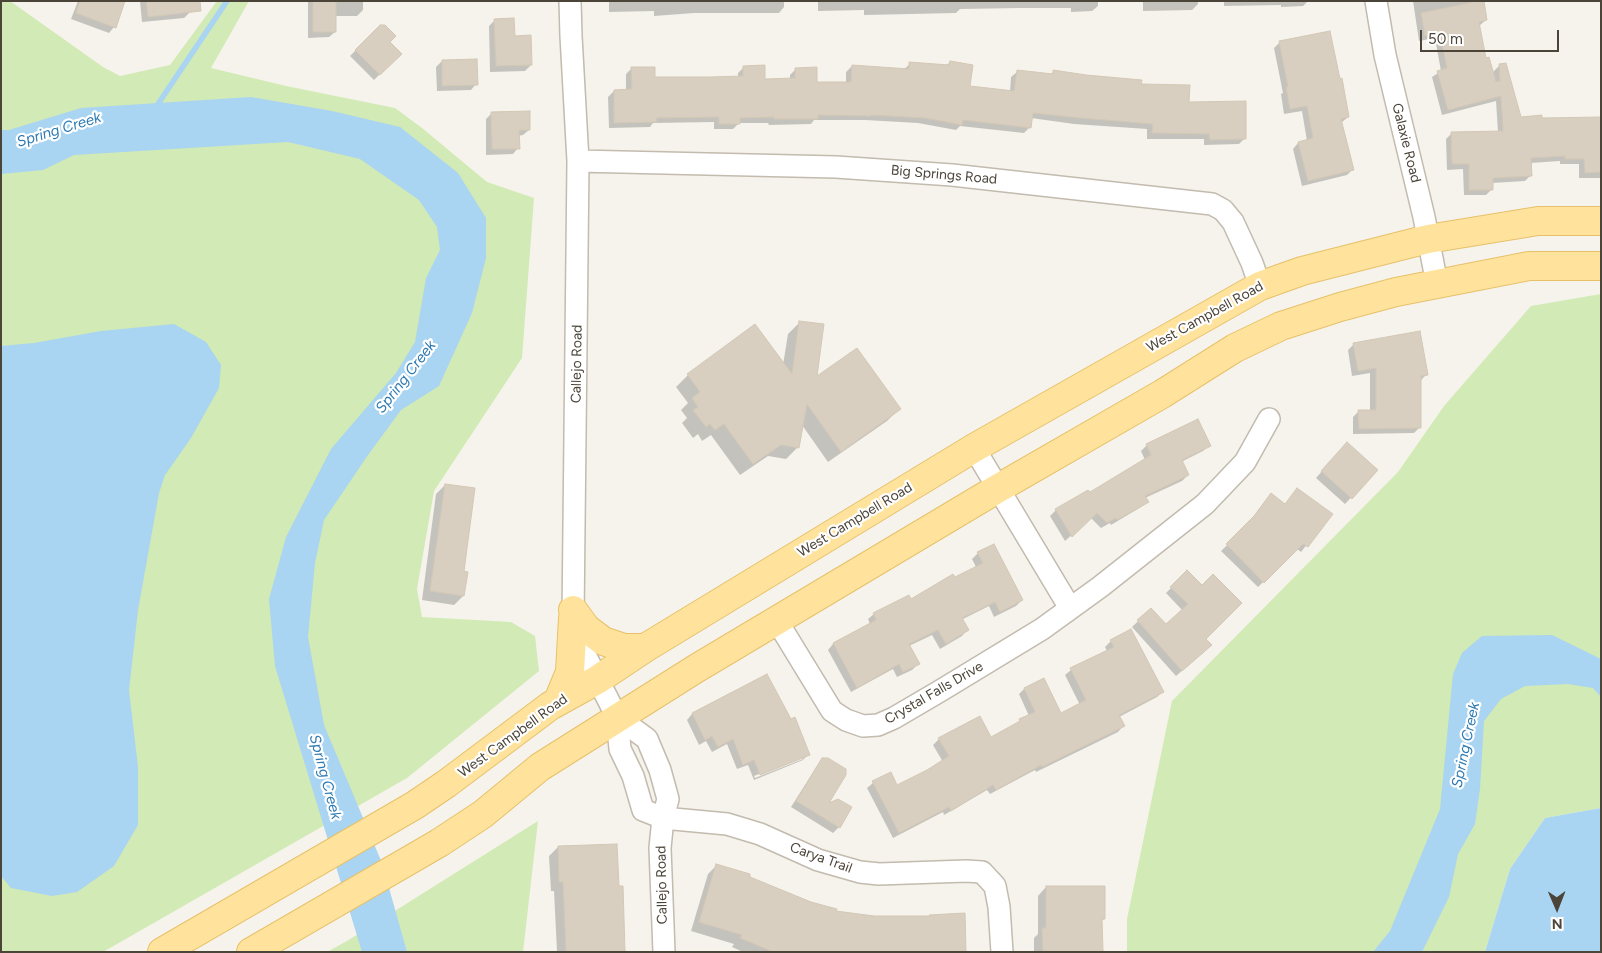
<!DOCTYPE html>
<style>
body{margin:0}
#map{position:relative;width:1602px;height:953px;overflow:hidden;background:#f6f3ec;font-family:Figtree,sans-serif}
canvas{display:block}
.frame{position:absolute;inset:0;border:2px solid #4b4439;pointer-events:none}
.north{position:absolute;left:1532px;top:883px;width:50px;height:50px;-webkit-text-stroke:4px #fff;paint-order:stroke;rotate:179deg;font-size:14px;font-weight:700;line-height:20px;text-align:center;color:#4b4439}
.north::after{content:'';display:block;margin:auto;width:18px;height:22px;background:#4b4439;clip-path:polygon(50% 0,100% 100%,50% 72%,0 100%)}
.scale{position:absolute;left:1420px;top:30px;width:139px;height:22px;box-sizing:border-box;border:2px solid #4b4439;border-top:0;padding-left:6px;font-size:15px;line-height:18px;white-space:nowrap;color:#4b4439;-webkit-text-stroke:4px #fff;paint-order:stroke}
</style>
<div id="map">
<canvas width="1602" height="953"></canvas>
<div class="frame"></div>
<div class="north">N</div>
<div class="scale">50 m</div>
</div>
<script>
const context = document.querySelector('canvas').getContext('2d');
context.lineJoin = 'round';
function paint(path, color) {
  context.fillStyle = color;
  context.fill(path, 'evenodd');
}
function toPath(rows) {
  const path = new Path2D();
  for (const r of rows) {
    path.moveTo(r[0], r[1]);
    for (let i = 2; i < r.length; i += 2) path.lineTo(r[i], r[i + 1]);
  }
  return path;
}
function stroke(path, color, width, dash) {
  context.strokeStyle = color;
  context.lineWidth = width;
  context.lineCap = dash ? 'butt' : 'round';
  context.setLineDash(dash || []);
  context.stroke(path);
}
function label(font, color, halo, rows, align = 'center') {
  context.font = font + ' Figtree,sans-serif';
  context.lineWidth = 4.5;
  context.setLineDash([]);
  context.textBaseline = 'middle';
  context.strokeStyle = halo;
  context.fillStyle = color;
  for (const [text, x, y, turn = 0] of rows) {
    context.save();
    context.translate(x, y);
    context.rotate((+turn || 0) * Math.PI / 180);
    context.textAlign = isNaN(turn) ? turn : align;
    if (halo) context.strokeText(text, 0, 0);
    context.fillText(text, 0, 0);
    context.restore();
  }
}
paint(toPath([
 [1,1,10,1,103,67,120,76,170,65,217,1,249,1,211,68,286,86,395,108,422,128,487,182,534,198,522,358,434,491,417,589,422,617,511,622,535,636,539,671,407,778,103,952,1,952],
 [1601,294,1601,808,1545,818,1510,869,1485,952,1127,952,1127,919,1172,701,1398,472,1444,406,1531,306],
 [538,821,523,952,327,952,347,941]
]), '#d2eab5');
paint(toPath([
 [251,97,332,111,400,127,458,173,486,218,486,258,472,313,439,386,401,410,368,455,324,520,315,563,308,637,324,725,382,863,407,952,362,952,275,666,269,599,286,537,331,449,396,373,415,342,426,278,440,250,437,227,419,200,360,159,288,142,74,155,43,170,1,174,1,130,9,130,81,108],
 [174,324,206,342,221,365,219,388,191,438,165,475,159,493,138,610,129,690,138,767,138,825,114,866,77,892,52,896,11,888,1,876,1,346,34,343,101,331],
 [1552,635,1601,659,1601,697,1593,688,1568,684,1525,686,1501,699,1484,721,1480,789,1475,824,1458,854,1449,897,1422,952,1373,952,1390,931,1440,809,1453,674,1462,653,1482,636],
 [1601,808,1601,952,1485,952,1510,869,1545,818]
]), '#a9d4f2');
paint(toPath([
 [78,1,124,1,114,27,109,33,71,19],
 [140,1,189,1,190,12,184,18,142,22],
 [308,1,363,1,363,10,357,16,335,16,335,32,329,37,308,38],
 [609,1,784,1,784,7,779,13,694,13,654,16,654,11,609,12],
 [818,1,1098,1,1098,6,1092,11,1071,12,1071,8,1021,8,960,9,956,13,864,15,864,10,818,11],
 [1143,1,1198,1,1198,4,1192,10,1143,11],
 [1224,1,1308,1,1303,6,1281,7,1281,5,1224,6],
 [1413,1,1472,1,1486,20,1479,26,1485,59,1492,73,1500,65,1520,118,1541,120,1601,119,1601,178,1579,178,1579,164,1560,164,1560,161,1530,163,1530,176,1525,181,1492,183,1492,189,1486,195,1464,195,1463,169,1447,170,1446,139,1452,133,1498,132,1496,101,1442,115,1432,77,1441,71,1435,38,1419,41],
 [495,20,513,37,531,65,525,71,490,72,489,26],
 [380,26,388,42,400,54,374,80,350,56],
 [1280,42,1339,80,1348,117,1341,123,1353,169,1347,175,1302,186,1293,149,1298,143,1307,141,1302,111,1284,114,1281,94,1283,93,1274,48],
 [442,61,476,84,471,90,437,91,436,67],
 [950,62,968,87,1010,92,1011,77,1017,72,1050,75,1054,71,1140,85,1188,103,1245,138,1239,144,1204,145,1204,139,1147,139,1147,129,1074,124,1031,118,1030,127,1024,133,960,126,956,130,918,123,865,120,814,120,811,124,769,125,768,123,739,123,733,129,714,129,714,122,653,123,650,127,609,128,608,97,614,91,626,91,626,74,632,68,654,78,738,78,738,73,744,67,763,80,790,79,790,75,796,69,816,83,846,83,846,72,852,66,903,70,910,64,946,66],
 [492,113,529,130,523,135,518,136,518,148,513,154,486,155,486,119],
 [800,322,815,378,899,409,887,421,828,462,802,425,798,447,786,459,768,456,740,475,711,435,702,441,698,434,693,438,682,423,687,418,681,410,688,403,676,387,688,375,755,326,783,365,788,334],
 [1354,344,1427,374,1421,380,1420,427,1414,433,1353,434,1353,417,1359,411,1370,411,1370,373,1352,376,1348,350],
 [1147,445,1209,445,1203,451,1181,462,1188,475,1182,481,1145,498,1147,502,1141,507,1111,525,1110,523,1101,528,1091,518,1065,541,1050,516,1056,510,1089,494,1145,460,1141,451],
 [1341,449,1377,470,1345,504,1316,478],
 [445,485,462,572,463,596,454,605,422,600,436,494],
 [1285,505,1331,514,1301,552,1297,549,1258,587,1221,551,1249,524],
 [978,553,1022,600,1016,606,994,617,989,606,961,620,967,630,962,636,940,649,932,635,909,646,918,664,912,670,897,677,893,669,851,692,828,650,833,644,870,624,868,619,874,614,910,600,976,567,972,559],
 [1187,572,1202,587,1205,651,1176,676,1132,627,1151,609,1166,626,1183,611,1166,593],
 [1111,641,1163,691,1157,697,1119,717,1123,726,1118,732,1036,772,1035,770,990,794,987,790,944,815,943,812,893,838,867,788,873,783,890,774,897,787,943,762,933,745,939,739,979,717,991,738,1016,724,1029,716,1019,694,1024,689,1060,715,1080,705,1065,675,1071,670,1107,651,1105,647],
 [767,676,808,754,803,760,754,780,748,765,737,769,727,744,712,752,706,741,699,745,687,720,692,714],
 [803,756,803,759,755,778,754,776],
 [823,760,827,805,839,827,833,833,791,807,817,766],
 [558,847,624,952,557,952,554,891,551,891,549,856],
 [716,866,835,912,874,917,929,917,930,916,965,952,743,952,732,947,734,944,691,931,708,874],
 [1046,887,1104,919,1100,922,1102,952,1034,952,1034,938,1038,934,1038,896]
]), '#0003');
stroke(toPath([
 [156,107,227,1]
]), '#a9d4f2', 5.5);
const building = toPath([
 [80,1,125,1,116,28,76,13,80,1],
 [146,1,200,1,201,11,148,17,146,1],
 [313,1,336,1,336,32,313,32,313,1],
 [1478,1,1484,1,1487,20,1479,22,1486,58,1489,57,1496,82,1500,81,1499,64,1506,63,1521,117,1542,115,1542,118,1601,117,1601,172,1585,173,1584,159,1565,159,1565,156,1531,158,1532,176,1493,178,1493,190,1469,190,1469,164,1452,164,1451,132,1503,131,1501,96,1448,110,1437,71,1447,68,1440,33,1425,36,1421,13,1478,1],
 [514,18,515,36,531,35,532,65,496,66,494,19,514,18],
 [380,25,385,25,396,36,390,42,402,54,380,75,355,50,380,25],
 [1330,31,1340,79,1342,78,1349,117,1341,119,1354,170,1308,181,1298,142,1313,138,1307,106,1290,109,1286,87,1288,87,1279,41,1330,31],
 [477,59,478,85,442,86,442,60,477,59],
 [950,61,973,65,970,86,1014,91,1017,70,1053,74,1053,70,1086,75,1142,80,1141,84,1190,85,1189,102,1246,101,1246,139,1210,140,1209,134,1152,133,1153,124,1081,118,1033,113,1031,128,963,120,962,125,925,118,871,115,871,116,818,115,818,119,774,119,774,117,740,118,740,124,719,124,719,117,656,118,657,122,614,123,614,90,632,89,631,67,655,67,655,77,710,77,743,76,743,66,765,65,765,79,795,78,795,68,817,67,817,82,851,82,852,65,909,69,909,62,949,65,950,61],
 [530,111,530,130,519,130,520,149,492,149,491,112,530,111],
 [799,321,824,324,817,376,857,348,901,409,841,452,807,404,799,448,781,445,753,464,724,424,715,430,710,424,706,427,693,410,698,407,692,398,700,392,687,374,755,324,792,374,799,321],
 [1420,331,1428,375,1421,376,1421,428,1359,429,1358,410,1376,410,1376,368,1358,371,1353,343,1420,331],
 [1198,419,1211,446,1182,460,1189,475,1145,496,1149,502,1117,520,1116,518,1107,523,1097,513,1072,537,1055,509,1088,490,1090,492,1151,455,1146,444,1198,419],
 [1347,442,1378,470,1352,499,1321,471,1347,442],
 [445,484,475,488,464,571,468,572,464,596,430,591,445,484],
 [1297,488,1333,514,1308,547,1303,544,1264,583,1226,544,1254,516,1271,493,1285,504,1297,488],
 [994,544,1023,600,1000,612,995,602,962,618,969,630,946,644,938,630,909,644,920,664,903,672,899,664,857,688,833,643,876,620,873,613,909,595,911,599,953,574,955,577,983,563,977,552,994,544],
 [1187,570,1202,585,1213,574,1242,603,1206,639,1212,645,1182,671,1137,620,1151,608,1166,624,1188,604,1170,587,1187,570],
 [1131,629,1164,692,1119,715,1125,726,1042,767,1041,765,996,790,993,785,951,811,949,807,899,833,872,781,891,772,897,785,927,770,949,756,938,738,980,716,991,737,1020,721,1019,719,1035,712,1024,688,1044,678,1061,713,1086,700,1070,668,1114,647,1110,640,1131,629],
 [767,674,791,719,795,717,810,755,760,775,754,760,743,765,733,739,718,747,712,736,705,740,692,713,767,674],
 [822,758,828,758,846,769,846,775,829,803,838,799,852,807,840,828,796,801,822,758],
 [617,844,619,886,623,886,625,952,566,952,563,882,559,882,558,846,617,844],
 [716,864,750,874,750,877,811,902,837,909,836,911,874,916,930,916,929,915,965,913,966,952,773,952,740,938,742,935,699,922,716,864],
 [1046,886,1105,886,1105,919,1102,919,1103,952,1043,952,1042,928,1046,928,1046,886]
]);
paint(building, '#d8cfc1');
stroke(building, '#d3c7b4', 1);
const minor = toPath([
 [570,1,571,36,578,161,573,618,580,645,617,717,620,749,633,776,643,810,663,818,727,824,760,834,818,860,860,872,879,874,966,871,982,872,995,886,999,907,1002,952],
 [1376,1,1385,55,1424,217,1437,284],
 [578,161,836,167,952,175,1212,204,1223,210,1233,222,1252,263,1260,286],
 [974,448,1070,608],
 [777,621,832,711,846,720,863,726,878,725,894,718,940,691,1042,629,1100,587,1205,504,1245,462,1269,419],
 [617,717,647,739,660,770,668,799,663,818,660,848,664,952]
]);
const major = toPath([
 [573,610,586,628,603,641,624,648,645,648],
 [558,701,570,672,573,618],
 [162,952,415,805,446,784,550,706,597,680,645,648,974,448,1260,286,1302,271,1428,239,1538,221,1601,221],
 [251,952,439,843,483,814,540,767,697,668,997,489,1162,394,1235,348,1281,326,1340,307,1396,292,1529,266,1601,266]
]);
stroke(minor, '#c2bbae', 24);
stroke(major, '#e6c16a', 30);
stroke(minor, '#fff', 21);
stroke(major, '#ffe39c', 28);
label('14px', '#4b4439', '#fff', [
 ["Galaxie Road",1406,143,76],
 ["Big Springs Road",944,175,5],
 ["West Campbell Road",1205,317,-29],
 ["Callejo Road",577,364,-89],
 ["West Campbell Road",855,520,-31],
 ["Crystal Falls Drive",934,693,-30],
 ["West Campbell Road",513,736,-36],
 ["Carya Trail",821,858,20],
 ["Callejo Road",662,885,-91]
]);
label('italic 15px', '#2e7ab2', '#fff', [
 ["Spring Creek",59,130,-17],
 ["Spring Creek",406,377,-52],
 ["Spring Creek",1466,745,-78],
 ["Spring Creek",325,777,75]
]);
</script>
